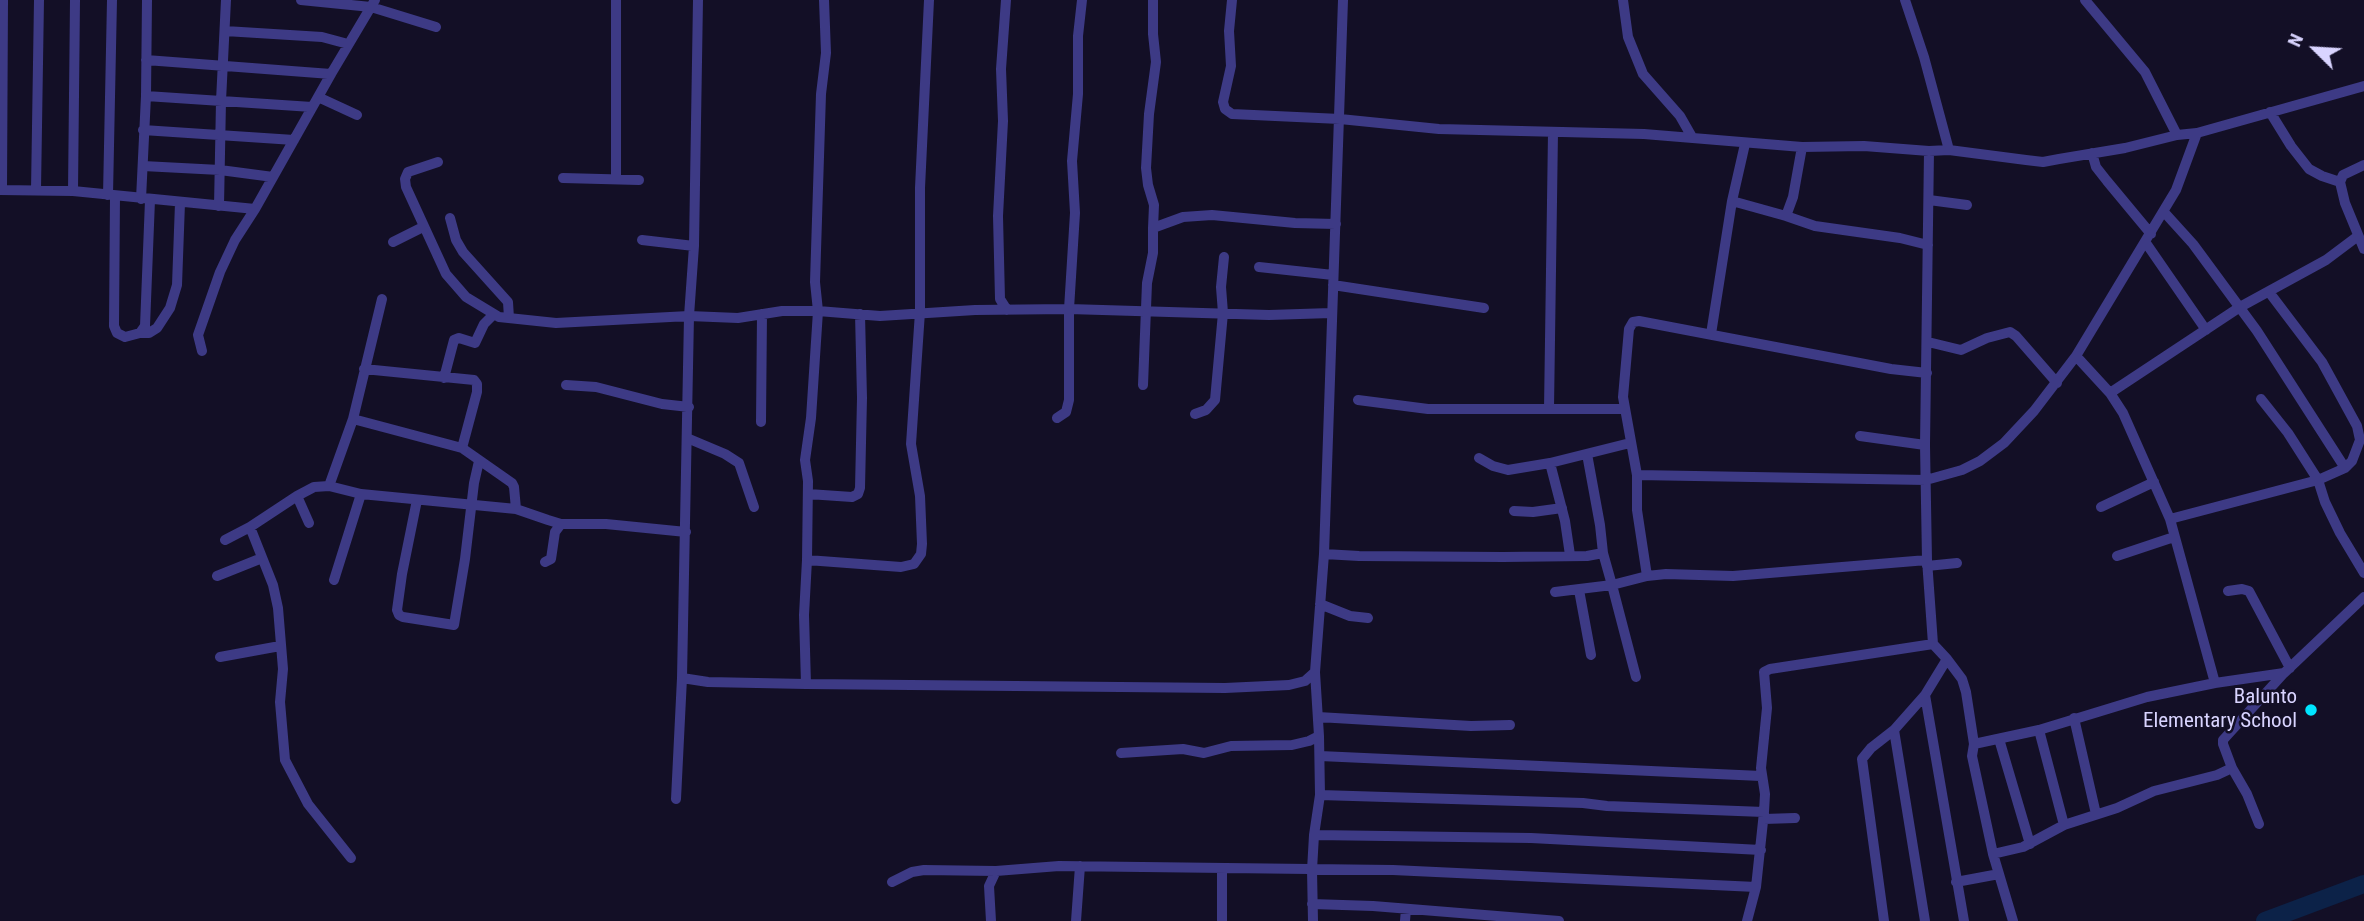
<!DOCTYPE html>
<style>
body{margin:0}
#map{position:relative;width:2364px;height:921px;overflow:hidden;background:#130f26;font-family:"Roboto Condensed",sans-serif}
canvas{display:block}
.north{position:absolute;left:2280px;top:14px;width:70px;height:70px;-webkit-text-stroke:5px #130f26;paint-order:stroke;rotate:294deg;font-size:19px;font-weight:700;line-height:28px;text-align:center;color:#d9d4ff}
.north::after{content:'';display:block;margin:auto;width:24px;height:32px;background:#d9d4ff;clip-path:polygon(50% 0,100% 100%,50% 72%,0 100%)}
</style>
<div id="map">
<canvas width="2364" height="921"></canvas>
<div class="north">N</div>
</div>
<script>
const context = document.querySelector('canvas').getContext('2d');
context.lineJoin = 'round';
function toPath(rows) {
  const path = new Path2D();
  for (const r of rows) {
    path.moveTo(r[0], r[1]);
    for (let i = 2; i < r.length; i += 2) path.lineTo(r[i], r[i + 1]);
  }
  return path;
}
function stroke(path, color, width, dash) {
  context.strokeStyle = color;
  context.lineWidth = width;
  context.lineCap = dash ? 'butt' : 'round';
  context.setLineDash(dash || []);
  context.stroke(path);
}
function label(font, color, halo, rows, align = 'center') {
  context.font = font + ' "Roboto Condensed",sans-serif';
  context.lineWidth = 5;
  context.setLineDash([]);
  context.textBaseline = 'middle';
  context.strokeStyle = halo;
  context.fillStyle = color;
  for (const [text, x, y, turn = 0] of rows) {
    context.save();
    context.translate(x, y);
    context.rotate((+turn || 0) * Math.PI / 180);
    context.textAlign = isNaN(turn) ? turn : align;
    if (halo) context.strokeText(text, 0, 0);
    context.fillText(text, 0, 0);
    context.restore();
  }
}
stroke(toPath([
 [2265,921,2364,884]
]), '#0c2248', 18);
stroke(toPath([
 [301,0,371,7,436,27],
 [616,0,616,178],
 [1006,0,1001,69,1003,121,998,216,1000,299,1007,310],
 [1153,0,1153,34,1156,62,1149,114,1146,168,1148,185,1154,205,1153,228],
 [1232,0,1229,31,1231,66,1223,102,1225,109,1232,114,1340,119,1439,129,1644,134,1802,147,1864,146,1929,151,1949,150],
 [1623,0,1628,37,1643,74,1680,116,1692,137],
 [1905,0,1924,57,1949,150,2026,160,2043,162,2059,159,2125,148,2177,135,2197,133,2364,86],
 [2085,0,2145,72,2177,135],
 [225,31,322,37,348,44],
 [146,60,331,74],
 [146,96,312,107],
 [318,97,357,115],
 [2270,112,2291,146,2309,169,2322,176,2340,182],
 [143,130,294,140],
 [1929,151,1925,445,1927,560,1933,644,1947,659],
 [2092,153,2096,167,2107,181,2151,234],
 [438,162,408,172,405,179,406,187,446,274,466,297,499,317,556,323,689,316,738,318,782,311,818,311,880,316,975,310,1069,309,1269,315,1331,313],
 [2364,165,2343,175,2340,182,2345,203,2364,249],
 [143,166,220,170,273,177],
 [563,178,639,180],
 [0,190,73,191,255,209,331,74,375,0],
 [2,190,3,0],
 [36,190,39,0],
 [73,191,75,0],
 [108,195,112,0],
 [115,196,114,326,117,333,125,337,140,333,145,326,150,200],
 [141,199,146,96,147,0],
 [1929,200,1967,205],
 [1732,201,1786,216,1793,197,1802,147],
 [219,206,221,101,226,0],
 [2164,212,2193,244,2257,331,2345,468],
 [1786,216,1815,226,1900,238,1928,245],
 [450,218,456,240,463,252,508,302,509,318],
 [642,240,694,246],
 [393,242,423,227],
 [2146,243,2206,330],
 [1259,267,1333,275],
 [1333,285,1484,308],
 [2269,292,2322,362,2357,426,2360,440,2352,461,2345,468,2318,480,2325,502,2340,533,2364,573],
 [140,333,149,333,157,328,170,308,177,285,180,203],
 [1711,334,1732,201,1745,144],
 [1928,342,1961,350,1987,338,2010,332,2016,336,2057,383],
 [202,351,198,335,220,272,235,240,255,209],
 [2076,356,2110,393,2123,413,2170,519,2215,683],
 [364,369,474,380,477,384,477,392,462,448],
 [444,378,454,340,459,338,475,343,484,324,493,315],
 [566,385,596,387,662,404,689,407],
 [1143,385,1147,283,1153,253,1153,228,1183,217,1212,215,1295,223,1336,224],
 [2110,393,2240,307,2326,260,2358,236],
 [1358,400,1428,409,1624,409],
 [1549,409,1553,132],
 [1195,414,1206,410,1215,400,1223,313,1221,287,1224,257],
 [1057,418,1066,412,1069,400,1069,309,1075,213,1072,161,1078,94,1078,36,1082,0],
 [353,419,382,299],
 [761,422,762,314],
 [1860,436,1925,445],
 [687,438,725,454,739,463,754,507],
 [1587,454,1600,525,1603,553,1612,585,1647,576,1666,574,1733,576,1927,560],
 [1479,458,1493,466,1508,470,1550,463,1630,443],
 [1550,463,1565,521,1570,555],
 [1637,475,1926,480,1962,470,1980,461,2004,443,2034,411,2076,356,2176,190,2197,133],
 [329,486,353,419,462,448,512,483,514,487,516,509,548,520,561,524,606,524,686,532],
 [808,494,852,497,858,494,860,488,862,398,860,314],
 [297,496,309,523],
 [417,500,402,574,397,610,399,615,403,617,454,625,465,559,474,483,479,461],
 [2101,507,2154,482],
 [1514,511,1533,512,1562,508],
 [2170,519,2318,480,2288,433,2261,399],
 [225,540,250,527],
 [1324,554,1359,556,1503,557,1587,556,1603,553],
 [2117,556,2174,537],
 [807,560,901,567,914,564,921,554,922,544,920,496,911,444,920,312,920,188,929,0],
 [545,562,551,559,555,532,561,524],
 [1927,566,1957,563],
 [217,576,262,558],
 [1647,576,1637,510,1637,475,1623,397,1629,329,1633,322,1639,321,1891,369,1927,373],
 [334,580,361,494],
 [1579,590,1591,655],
 [2228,591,2242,589,2249,591,2290,668],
 [1555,592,1612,585,1636,677],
 [1320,604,1350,616,1368,618],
 [220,657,280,646],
 [682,678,689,316,694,246,698,0],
 [806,684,804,615,807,560,808,481,805,460,811,418,818,311,815,282,821,94,826,53,824,0],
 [1925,695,1964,921],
 [1318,717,1471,726,1510,725],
 [2074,718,2096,814],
 [1894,730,1925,921],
 [1999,739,2030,844],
 [1974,744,1972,756,1993,854,2023,847,2064,825,2039,730],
 [1121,753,1183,749,1204,753,1231,746,1292,745,1309,741,1319,736],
 [1320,756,1761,776],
 [1320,795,1583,803,1607,806,1764,812],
 [676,799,682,678,708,682,806,684,1225,688,1289,685,1305,681,1315,672],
 [1764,819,1795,818],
 [2259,824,2247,794,2232,768,2223,744,2223,740,2284,673],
 [2064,825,2117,808,2154,791,2217,775,2232,768],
 [1314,835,1531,838,1761,850],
 [1993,854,2013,921],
 [351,858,308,804,285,760,280,702,283,669,278,608,273,585,250,527,297,496,314,487,329,486,361,494,516,509],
 [892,882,912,872,924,870,996,871,1059,866,1393,870,1756,887],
 [1956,882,1999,874],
 [1312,904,1373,906,1559,921],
 [991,921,989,886,996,871],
 [1076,921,1080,866],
 [1222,921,1222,868],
 [1313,921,1312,870,1314,835,1320,795,1319,736,1315,672,1324,554,1343,0],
 [1405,921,1406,909],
 [1747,921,1756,887,1764,812,1765,794,1761,768,1767,708,1764,672,1770,669,1933,644],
 [1884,921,1862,759,1871,748,1894,730,1925,695,1947,659,1962,679,1966,692,1974,744,2039,730,2147,697,2215,683,2284,673,2364,597]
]), '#3d3a85', 10);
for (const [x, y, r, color] of [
 [2311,710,7,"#00e5ff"]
]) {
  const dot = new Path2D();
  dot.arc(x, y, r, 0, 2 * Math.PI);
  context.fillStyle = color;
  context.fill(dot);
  stroke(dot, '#130f26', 2.5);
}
label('21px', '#d9d4ff', '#130f26', [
 ["Balunto",2297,698],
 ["Elementary School",2297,722]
], 'right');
</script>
